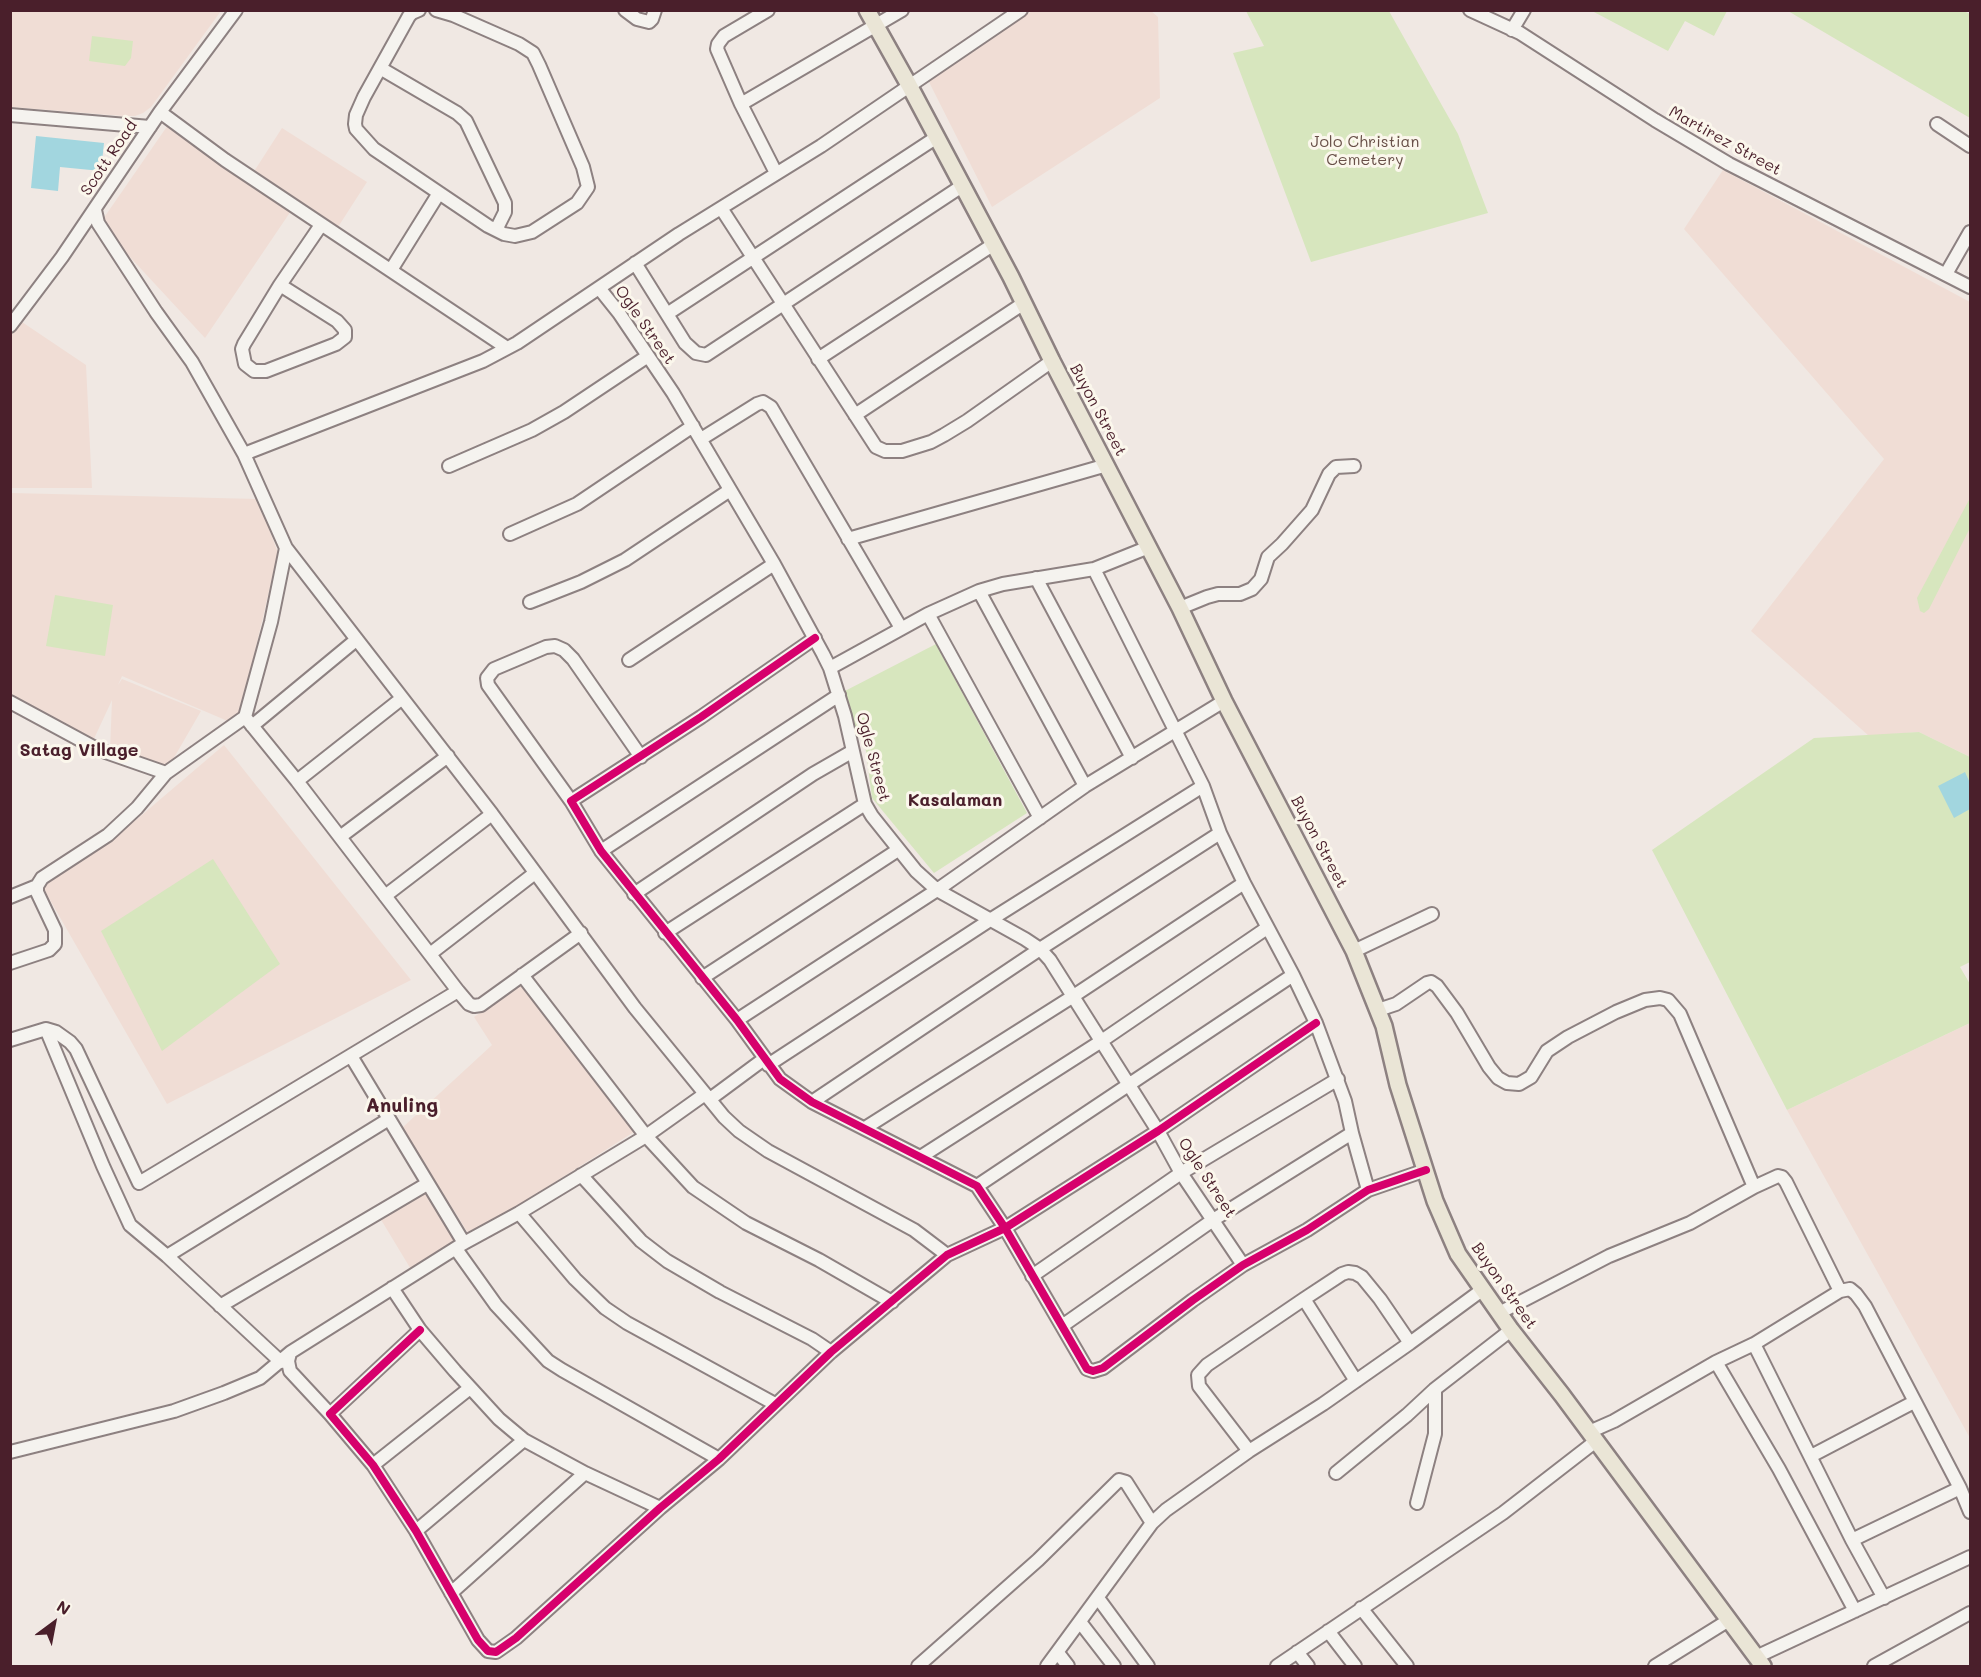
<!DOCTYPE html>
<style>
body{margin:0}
#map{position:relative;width:1981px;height:1677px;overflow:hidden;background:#f0e8e3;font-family:Mali,sans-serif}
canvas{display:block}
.frame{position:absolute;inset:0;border:12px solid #4a1f2b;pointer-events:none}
.north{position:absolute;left:24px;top:1593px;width:60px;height:60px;-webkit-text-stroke:4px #fbf7ec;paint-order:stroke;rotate:32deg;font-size:16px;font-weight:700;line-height:24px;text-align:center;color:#4a1f2b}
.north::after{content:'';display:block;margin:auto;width:21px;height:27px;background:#4a1f2b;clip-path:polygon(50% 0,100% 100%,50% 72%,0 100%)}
</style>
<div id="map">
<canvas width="1981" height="1677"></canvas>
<div class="frame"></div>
<div class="north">N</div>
</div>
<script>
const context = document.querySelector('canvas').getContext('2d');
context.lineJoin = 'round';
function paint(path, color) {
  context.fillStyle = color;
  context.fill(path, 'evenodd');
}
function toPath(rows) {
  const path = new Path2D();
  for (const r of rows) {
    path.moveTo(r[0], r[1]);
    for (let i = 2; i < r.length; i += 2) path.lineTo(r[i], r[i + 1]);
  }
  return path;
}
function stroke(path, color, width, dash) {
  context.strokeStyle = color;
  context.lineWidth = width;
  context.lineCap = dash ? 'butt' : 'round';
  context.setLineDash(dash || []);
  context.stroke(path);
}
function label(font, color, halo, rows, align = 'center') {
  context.font = font + ' Mali,sans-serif';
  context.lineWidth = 6;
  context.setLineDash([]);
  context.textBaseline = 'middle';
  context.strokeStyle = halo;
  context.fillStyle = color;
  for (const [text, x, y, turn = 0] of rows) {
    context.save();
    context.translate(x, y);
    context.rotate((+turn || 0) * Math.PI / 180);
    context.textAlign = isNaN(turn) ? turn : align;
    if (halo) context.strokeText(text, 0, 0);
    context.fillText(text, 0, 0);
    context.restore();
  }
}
paint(toPath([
 [10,11,221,11,151,107,143,113,135,116,123,116,11,107],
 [1032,11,1151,11,1158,17,1160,98,992,207,928,80],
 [168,125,293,208,205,338,117,243,101,222],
 [282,128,367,182,338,227,253,173],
 [1723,170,1970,302,1970,757,1919,732,1869,736,1751,631,1884,459,1684,229],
 [19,320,86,365,92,488,11,488,10,332],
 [11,493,258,499,278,553,240,715,230,722,122,676,118,685,122,679,201,711,168,768,110,751,112,700,92,743,11,698],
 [224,745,411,980,167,1104,42,886,136,820],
 [522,984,637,1130,470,1236,402,1128,492,1045,474,1017],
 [1970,1023,1970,1438,1787,1110],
 [425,1190,458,1243,412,1271,380,1218]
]), '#f0ddd5');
paint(toPath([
 [1246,11,1389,11,1458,134,1488,213,1311,262,1233,53,1264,46],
 [1592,11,1727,10,1727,11,1714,36,1685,21,1668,51],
 [1788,11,1964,11,1970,14,1970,118],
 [92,36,133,41,131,58,125,66,89,61],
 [1970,498,1970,528,1929,609,1924,613,1920,611,1917,598],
 [55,595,113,605,105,656,46,646],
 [936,644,1027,813,934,873,872,798,866,751,841,693],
 [1919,732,1970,757,1970,962,1960,967,1970,984,1970,1023,1787,1110,1652,850,1814,738],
 [213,859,280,964,162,1051,101,931]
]), '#d7e6be');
paint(toPath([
 [36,136,104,143,101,171,60,167,58,191,31,188],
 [1965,772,1970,783,1970,809,1954,818,1938,786]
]), '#a2d6df');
const minor = toPath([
 [419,10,412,13,409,16,364,97,356,115,355,124,356,129,374,149,488,226,504,234,515,236,532,232,577,203,588,187,583,167,539,65,533,53,519,44,453,15,436,10],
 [625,10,637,19,649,22,652,19,655,10],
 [768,10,724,36,718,44,717,49,741,104,776,173],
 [1470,10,1520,33,1655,120,1729,164,1970,287],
 [1512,30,1524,10],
 [380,68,457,113,466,121,505,203,505,212,496,230],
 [741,104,902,10],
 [160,112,225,160,507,348],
 [10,115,150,127],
 [1937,124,1970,146],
 [721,208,876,447,885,451,902,451,931,442,944,435,967,421,1052,361],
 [95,210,98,223,156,312,192,362,244,454,286,548,492,814,635,1008,724,1117,739,1131,768,1151,914,1230,947,1255],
 [635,263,685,343,696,353,706,355,962,186],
 [391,270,439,193],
 [1946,274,1970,232],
 [280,285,337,321,345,330,345,337,336,344,266,371,254,371,245,364,242,349,244,344,280,285,321,225],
 [599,288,619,313,673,393,774,564,823,654,830,668,845,716,865,804,872,816,916,871,937,890,1025,939,1040,949,1050,960,1158,1131,1181,1173,1243,1265],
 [667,314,937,137],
 [10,326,62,257,160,112,236,10],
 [818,359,994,244],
 [855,415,1024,303],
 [701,439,757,404,763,402,771,407,901,628],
 [244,454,483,361,517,343,679,234,821,146,1021,10],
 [449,466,532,430,564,412,648,356],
 [510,534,577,504,693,426],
 [848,539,1107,465],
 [286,548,271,622,245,717,297,781,458,991,469,1004,474,1006,481,1005,581,933],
 [1094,569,1203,786,1220,833,1244,883,1293,975,1316,1023,1345,1101,1352,1133,1368,1190],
 [1036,578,1132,758],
 [979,591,1085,786],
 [530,602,581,582,625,560,730,490],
 [1180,608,1207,597,1218,594,1240,594,1252,589,1261,579,1268,557,1282,544,1312,510,1329,474,1336,467,1354,466],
 [928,614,1040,818],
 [815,638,701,717,571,801,601,851,737,1020,780,1079,812,1102,977,1186,1005,1228,1087,1369,1093,1371,1103,1368,1193,1300,1243,1265,1307,1230,1368,1190,1426,1170],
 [629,660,774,564],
 [830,668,928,614,979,591,1003,584,1094,569,1149,547],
 [10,702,97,749,166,773],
 [252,726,356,640],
 [297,781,401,699],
 [571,801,488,685,487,678,494,669,546,647,555,646,564,650,573,659,641,757],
 [340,837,448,756],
 [601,851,839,695],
 [634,894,813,774,853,751],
 [385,896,492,814],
 [10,897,37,886],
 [665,933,865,804],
 [1354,951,1432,914],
 [430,954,535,873],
 [10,963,49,950,55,944,55,930,37,892,37,886,42,878,108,835,137,808,166,773,245,717],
 [522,975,646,1136,693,1187,746,1223,819,1260,892,1302],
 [702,978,898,850],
 [1378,1010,1396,1004,1427,983,1431,982,1437,986,1457,1013,1489,1067,1498,1078,1507,1083,1519,1084,1531,1077,1547,1051,1568,1037,1616,1012,1645,1000,1660,998,1668,1000,1680,1014,1754,1187],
 [737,1020,937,890,1085,786,1224,701],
 [46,1029,103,1166,130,1225,167,1256,281,1362],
 [10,1040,46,1029,56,1032,70,1042,76,1049,139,1183,458,991],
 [351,1056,464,1243],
 [768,1065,990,920,1203,786],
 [710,1099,764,1059],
 [812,1102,1040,949,1220,833],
 [865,1128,1072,997,1244,883],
 [922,1156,1100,1042,1267,928],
 [581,1175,641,1241,667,1261,720,1292,812,1339,831,1352],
 [977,1186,1293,975],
 [519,1213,575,1279,605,1308,627,1323,775,1404],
 [456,1249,496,1305,548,1361,562,1370,719,1459],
 [167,1256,389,1119],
 [1032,1276,1181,1173,1338,1079],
 [392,1288,420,1330,455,1371,499,1419,524,1440,585,1473,660,1508],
 [1304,1299,1356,1381],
 [220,1306,427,1184],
 [1499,1313,1609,1256,1690,1223,1754,1187,1778,1176,1782,1177,1786,1182,1840,1291],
 [1062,1326,1213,1220,1352,1133],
 [420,1330,330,1414,373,1465,416,1531,478,1640,488,1651,496,1652,516,1638,660,1508,719,1459,831,1352,947,1255,1005,1228,1158,1131,1316,1023],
 [1754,1344,1852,1540,1884,1598],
 [290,1353,288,1361,290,1371,330,1414],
 [1716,1362,1779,1469,1855,1611],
 [1589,1432,1614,1421,1716,1362,1754,1344,1840,1291,1850,1289,1856,1294,1865,1306,1960,1488,1970,1512],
 [1249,1451,1199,1386,1198,1375,1207,1365,1304,1299,1342,1274,1348,1272,1355,1273,1362,1277,1380,1299,1410,1343],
 [10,1452,174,1411,224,1393,260,1378,291,1352,464,1243,519,1213,646,1136,705,1094],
 [1811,1456,1914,1402],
 [373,1465,470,1388],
 [1336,1473,1407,1415,1435,1389,1511,1330],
 [1417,1503,1435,1434,1435,1389],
 [416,1531,524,1440],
 [1852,1540,1960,1488],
 [451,1593,585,1473],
 [1098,1598,1148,1666],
 [1361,1608,1407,1666],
 [1080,1622,1114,1666],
 [1328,1631,1355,1666],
 [1297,1652,1308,1666],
 [1058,1653,1068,1666],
 [1756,1657,1970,1557],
 [918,1666,1038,1560,1119,1480,1126,1482,1152,1523],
 [1047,1666,1152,1523,1166,1510,1249,1451,1323,1404,1410,1343,1482,1290],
 [1277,1666,1503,1513,1596,1441],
 [1655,1666,1729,1620],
 [1874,1666,1970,1613]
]);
const major = toPath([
 [867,10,909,85,1011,277,1052,361,1180,608,1224,701,1354,951,1384,1026,1398,1085,1435,1201,1458,1254,1511,1330,1562,1395,1763,1666]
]);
stroke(minor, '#8d8181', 16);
stroke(major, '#8d8181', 20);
stroke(minor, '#f5f3ef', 12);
stroke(major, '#eae5d6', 15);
stroke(toPath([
 [815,638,701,717,571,801,601,851,737,1020,780,1079,812,1102,977,1186,1005,1228,1087,1369,1093,1371,1103,1368,1193,1300,1243,1265,1307,1230,1368,1190,1426,1170],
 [420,1330,330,1414,373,1465,416,1531,478,1640,488,1651,496,1652,516,1638,660,1508,719,1459,831,1352,947,1255,1005,1228,1158,1131,1316,1023]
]), '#d6006c', 8);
label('16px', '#4a1f2b', '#fbf7ec', [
 ["Martirez Street",1725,141,29],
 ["Scott Road",109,158,-56],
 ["Ogle Street",645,325,55],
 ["Buyon Street",1098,410,62],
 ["Ogle Street",873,757,75],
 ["Buyon Street",1319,842,62],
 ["Ogle Street",1207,1178,57],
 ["Buyon Street",1504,1286,55]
]);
label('16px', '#685048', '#fbf7ec', [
 ["Jolo Christian",1365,142],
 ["Cemetery",1365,160]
]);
label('bold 18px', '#4a1f2b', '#fbf7ec', [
 ["Satag Village",79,750],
 ["Kasalaman",955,800]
]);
label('bold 20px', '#4a1f2b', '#fbf7ec', [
 ["Anuling",402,1106]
]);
</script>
